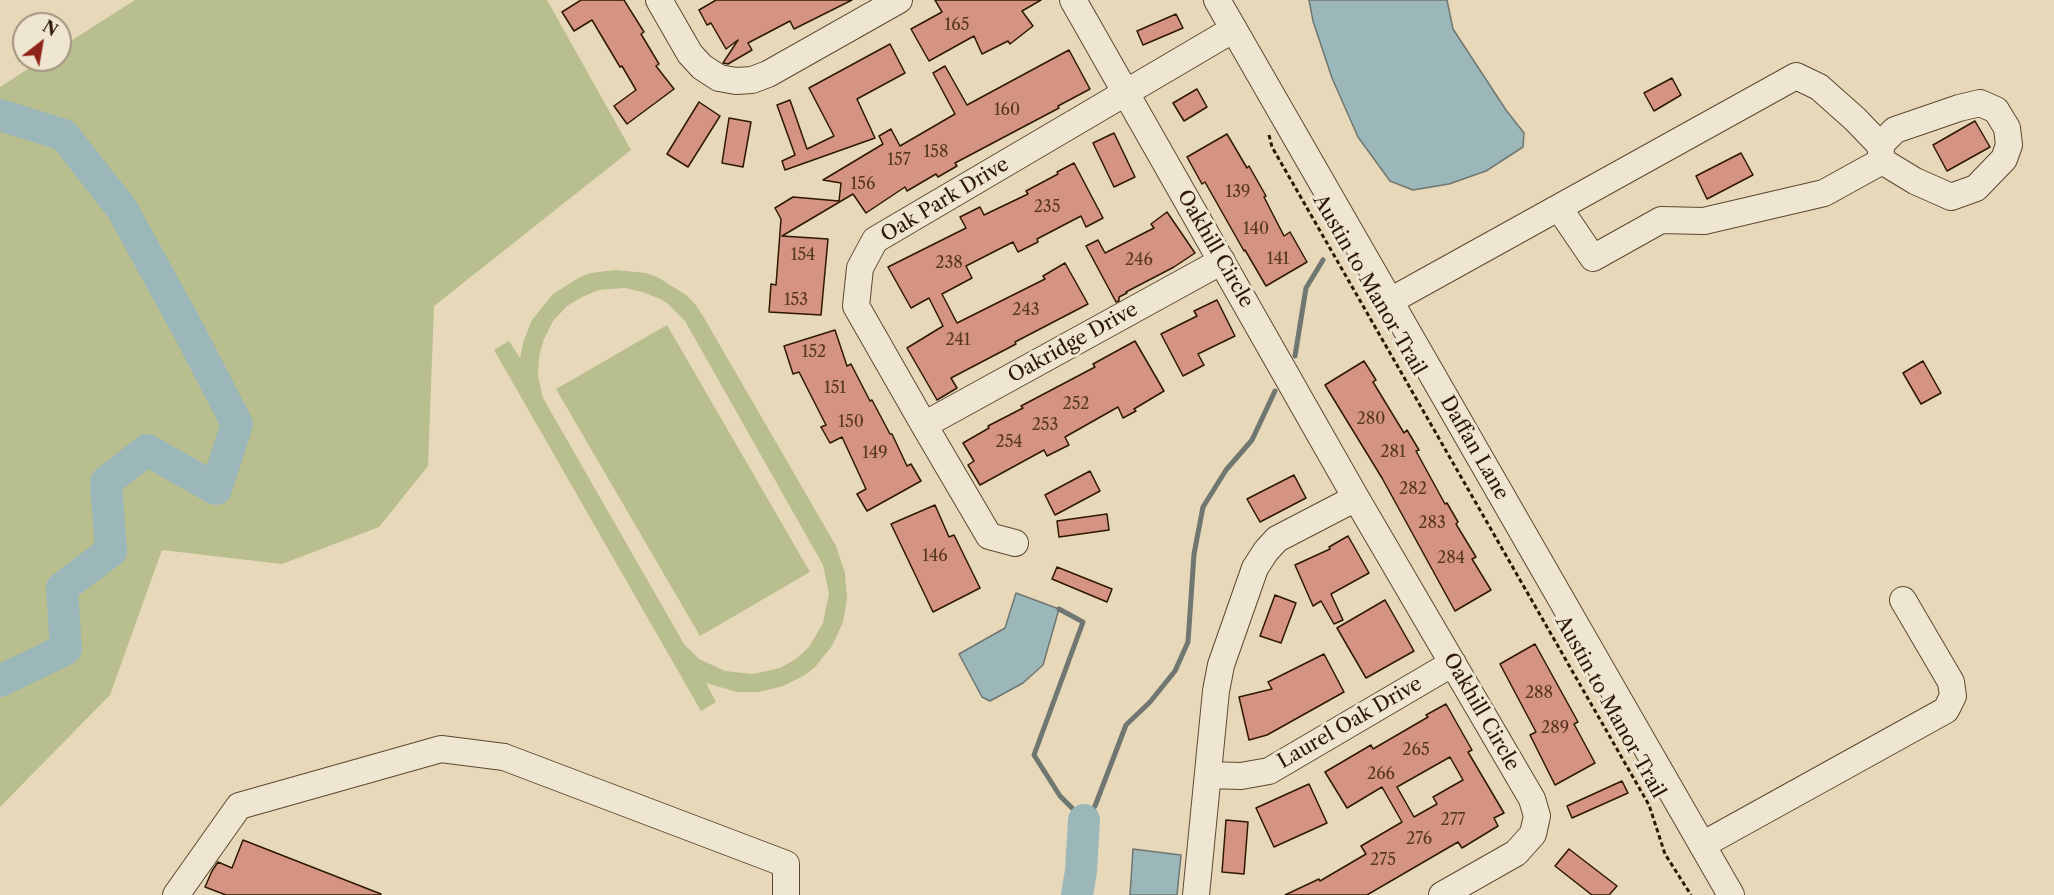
<!DOCTYPE html>
<style>
body{margin:0}
#map{position:relative;width:2054px;height:895px;overflow:hidden;background:#e7d8ba;font-family:"Libre Caslon Text",serif}
canvas{display:block}
.north{position:absolute;left:12px;top:12px;width:60px;height:60px;box-sizing:border-box;background:#efe6d2;border:2px solid #a2947e;border-radius:50%;rotate:31deg;font-size:16px;font-weight:700;line-height:24px;text-align:center;color:#2e1800}
.north::after{content:'';display:block;margin:auto;width:21px;height:27px;background:#8f2418;clip-path:polygon(50% 0,100% 100%,50% 72%,0 100%)}
</style>
<div id="map">
<canvas width="2054" height="895"></canvas>
<div class="north">N</div>
</div>
<script>
const context = document.querySelector('canvas').getContext('2d');
context.lineJoin = 'round';
function paint(path, color) {
  context.fillStyle = color;
  context.fill(path, 'evenodd');
}
function toPath(rows) {
  const path = new Path2D();
  for (const r of rows) {
    path.moveTo(r[0], r[1]);
    for (let i = 2; i < r.length; i += 2) path.lineTo(r[i], r[i + 1]);
  }
  return path;
}
function stroke(path, color, width, dash) {
  context.strokeStyle = color;
  context.lineWidth = width;
  context.lineCap = dash ? 'butt' : 'round';
  context.setLineDash(dash || []);
  context.stroke(path);
}
function label(font, color, halo, rows, align = 'center') {
  context.font = font + ' "Libre Caslon Text",serif';
  context.lineWidth = 6;
  context.setLineDash([]);
  context.textBaseline = 'middle';
  context.strokeStyle = halo;
  context.fillStyle = color;
  for (const [text, x, y, turn = 0] of rows) {
    context.save();
    context.translate(x, y);
    context.rotate((+turn || 0) * Math.PI / 180);
    context.textAlign = isNaN(turn) ? turn : align;
    if (halo) context.strokeText(text, 0, 0);
    context.fillText(text, 0, 0);
    context.restore();
  }
}
paint(toPath([
 [135,0,547,0,631,150,434,306,428,466,379,527,282,564,162,550,110,695,0,807,0,87,42,60,60,60,60,48],
 [615,270,646,273,659,278,686,295,695,304,703,316,836,546,845,573,847,599,843,622,832,646,815,667,805,675,783,686,759,692,737,692,706,683,716,702,701,711,494,350,509,341,520,358,524,340,532,320,553,294,580,277,591,273],
 [625,288,643,292,660,299,667,303,685,321,823,565,829,594,823,623,809,647,796,659,780,668,753,674,725,671,699,659,684,644,543,398,538,376,539,357,544,339,553,321,567,306,582,297,599,290],
 [667,325,810,572,700,636,556,389]
]), '#b8be8d');
const water = toPath([
 [1309,0,1447,0,1453,29,1506,110,1524,133,1523,147,1486,171,1449,184,1413,190,1390,181,1358,137,1332,78,1313,21,1309,0],
 [1016,593,1059,609,1043,665,1023,683,990,701,982,697,959,654,1005,628,1016,593],
 [1133,849,1181,855,1177,895,1130,895,1133,849]
]);
paint(water, '#9bb7ba');
stroke(water, '#6f7770', 1.5);
stroke(toPath([
 [1295,356,1306,288,1323,260],
 [1059,609,1083,622,1034,755,1060,796,1084,820,1095,806,1126,725,1150,702,1175,671,1188,642,1194,554,1203,507,1226,470,1252,440,1275,391]
]), '#6f7770', 5);
stroke(toPath([
 [0,115,64,135,122,209,190,333,237,424,216,489,147,450,106,482,111,551,62,588,66,649,0,681],
 [1077,895,1081,871,1084,820]
]), '#9bb7ba', 32);
const building = toPath([
 [581,0,624,0,644,32,641,34,659,64,656,66,674,89,627,124,614,106,636,90,622,66,620,67,592,20,574,31,562,12,581,0],
 [716,0,852,0,794,29,790,21,748,43,752,50,728,64,723,63,738,40,726,49,711,23,707,25,699,10,716,0],
 [935,0,1041,0,1022,11,1033,26,1010,44,1008,41,982,54,974,36,929,61,911,29,942,12,935,0],
 [1176,14,1183,28,1143,45,1137,31,1176,14],
 [890,44,905,73,857,99,875,138,785,170,782,161,795,155,777,105,790,100,807,149,834,136,809,88,890,44],
 [1069,50,1090,89,1058,106,1059,108,955,163,957,166,938,177,936,174,907,191,905,187,866,213,853,194,782,236,828,239,821,315,769,312,771,284,776,285,781,219,775,208,793,197,839,201,841,183,823,180,883,144,879,136,891,129,900,146,955,114,933,73,945,66,967,105,1069,50],
 [1672,78,1681,95,1654,111,1644,93,1672,78],
 [1197,89,1207,107,1184,121,1173,103,1197,89],
 [699,102,720,116,688,167,667,154,699,102],
 [729,118,751,122,743,167,722,163,729,118],
 [1975,121,1990,147,1947,171,1933,145,1975,121],
 [1114,133,1135,177,1114,187,1093,143,1114,133],
 [1227,134,1247,168,1249,166,1266,196,1264,197,1284,236,1290,232,1307,262,1266,286,1245,250,1244,251,1205,182,1202,184,1187,157,1227,134],
 [1741,153,1753,175,1707,199,1696,176,1741,153],
 [1074,163,1103,218,1086,227,1081,216,1037,239,1038,242,1018,252,1013,242,966,266,972,278,942,294,957,323,1045,279,1043,276,1065,263,1088,304,1015,342,1016,344,951,378,957,388,937,400,907,348,943,326,929,298,911,308,888,267,966,228,960,217,980,207,984,215,1028,194,1026,191,1058,174,1057,172,1074,163],
 [1167,212,1195,253,1174,267,1126,292,1127,293,1119,297,1119,301,1116,302,1086,246,1098,240,1105,253,1154,228,1151,224,1167,212],
 [1217,300,1235,336,1198,354,1204,365,1183,376,1161,334,1197,316,1194,311,1217,300],
 [835,330,847,366,851,364,870,401,872,400,890,434,892,434,907,466,911,464,921,481,867,511,857,494,866,489,842,437,830,443,821,427,826,425,799,372,793,374,784,346,835,330],
 [1135,341,1164,391,1134,409,1136,411,1123,418,1118,407,1065,437,1069,445,1047,456,1044,450,980,485,968,465,974,461,963,443,989,428,988,426,1023,408,1021,406,1095,367,1093,364,1135,341],
 [1364,361,1376,380,1373,382,1404,433,1407,430,1419,450,1416,451,1445,504,1447,503,1458,522,1456,524,1476,557,1472,559,1491,590,1455,611,1382,478,1325,385,1364,361],
 [1923,361,1941,393,1921,404,1903,373,1923,361],
 [1090,471,1100,491,1055,515,1045,495,1090,471],
 [1294,475,1306,498,1260,522,1247,499,1294,475],
 [935,505,949,537,954,535,980,588,933,612,891,524,935,505],
 [1107,514,1109,530,1059,537,1057,521,1107,514],
 [1348,536,1369,573,1331,594,1343,620,1334,624,1321,601,1313,606,1295,565,1330,549,1329,547,1348,536],
 [1057,567,1112,589,1107,602,1052,579,1057,567],
 [1275,595,1296,603,1281,643,1260,636,1275,595],
 [1385,600,1414,651,1366,678,1337,628,1385,600],
 [1535,644,1578,722,1574,724,1595,763,1555,785,1530,735,1536,732,1500,664,1535,644],
 [1324,654,1344,692,1267,735,1249,740,1239,697,1272,689,1268,682,1324,654],
 [1446,704,1472,750,1468,752,1504,813,1494,818,1498,826,1462,848,1458,842,1367,895,1285,895,1319,879,1320,881,1366,854,1361,846,1402,822,1382,787,1347,808,1325,772,1371,745,1373,749,1428,717,1426,715,1446,704],
 [1450,757,1463,780,1433,797,1437,804,1414,817,1397,787,1450,757],
 [1622,781,1628,793,1572,818,1567,806,1622,781],
 [1309,784,1327,823,1274,847,1256,808,1309,784],
 [1226,820,1248,822,1244,874,1222,872,1226,820],
 [243,840,381,894,380,895,226,895,205,887,212,871,218,862,232,868,243,840],
 [1569,849,1617,886,1609,895,1592,895,1555,866,1569,849]
]);
paint(building, '#d59481');
stroke(building, '#2e1800', 1.5);
const minor = toPath([
 [659,0,690,54,702,67,719,78,736,81,752,80,768,74,899,0],
 [1073,0,1356,498,1532,799,1537,816,1533,834,1516,853,1442,895],
 [1217,0,1731,895],
 [1559,208,1593,258,1661,220,1704,221,1824,193,1882,161],
 [1390,301,1796,76,1819,87,1855,119,1880,145,1882,161,1915,181,1951,197,1976,188,2004,159,2009,145,2007,128,1996,110,1980,103,1959,108,1895,130,1880,145],
 [924,425,1222,261],
 [1015,543,989,536,924,425,856,306,860,268,875,240,1234,29],
 [1209,775,1241,776,1269,771,1453,663],
 [1702,845,1946,710,1953,696,1951,682,1903,600],
 [176,895,239,806,441,749,504,757,786,864,786,895],
 [1196,895,1216,691,1221,665,1255,568,1266,551,1277,539,1356,498]
]);
stroke(minor, '#5c482e', 28);
stroke(toPath([
 [1269,135,1272,147,1649,805,1665,854,1691,895]
]), '#2e1800', 3, [4.5, 3]);
stroke(minor, '#efe6d2', 26);
label('16px', '#583720', null, [
 ["165",957,25],
 ["160",1007,110],
 ["158",936,152],
 ["157",899,160],
 ["156",863,184],
 ["139",1238,192],
 ["235",1047,207],
 ["140",1256,229],
 ["154",803,255],
 ["141",1278,259],
 ["246",1139,260],
 ["238",949,263],
 ["153",796,300],
 ["243",1026,310],
 ["241",958,340],
 ["152",814,352],
 ["151",835,388],
 ["252",1076,404],
 ["280",1371,419],
 ["150",851,422],
 ["253",1045,425],
 ["254",1009,442],
 ["281",1393,452],
 ["149",875,453],
 ["282",1413,489],
 ["283",1432,523],
 ["146",935,556],
 ["284",1451,558],
 ["288",1539,693],
 ["289",1555,728],
 ["265",1416,750],
 ["266",1381,774],
 ["277",1453,820],
 ["276",1419,839],
 ["275",1383,860]
]);
label('20px', '#2e1800', '#efe6d2', [
 ["Oak Park Drive",945,200,-31],
 ["Oakhill Circle",1215,249,60],
 ["Austin to Manor Trail",1369,285,60],
 ["Oakridge Drive",1073,343,-29],
 ["Daffan Lane",1474,448,60],
 ["Austin to Manor Trail",1610,707,61],
 ["Oakhill Circle",1481,712,60],
 ["Laurel Oak Drive",1350,723,-30]
]);
</script>
